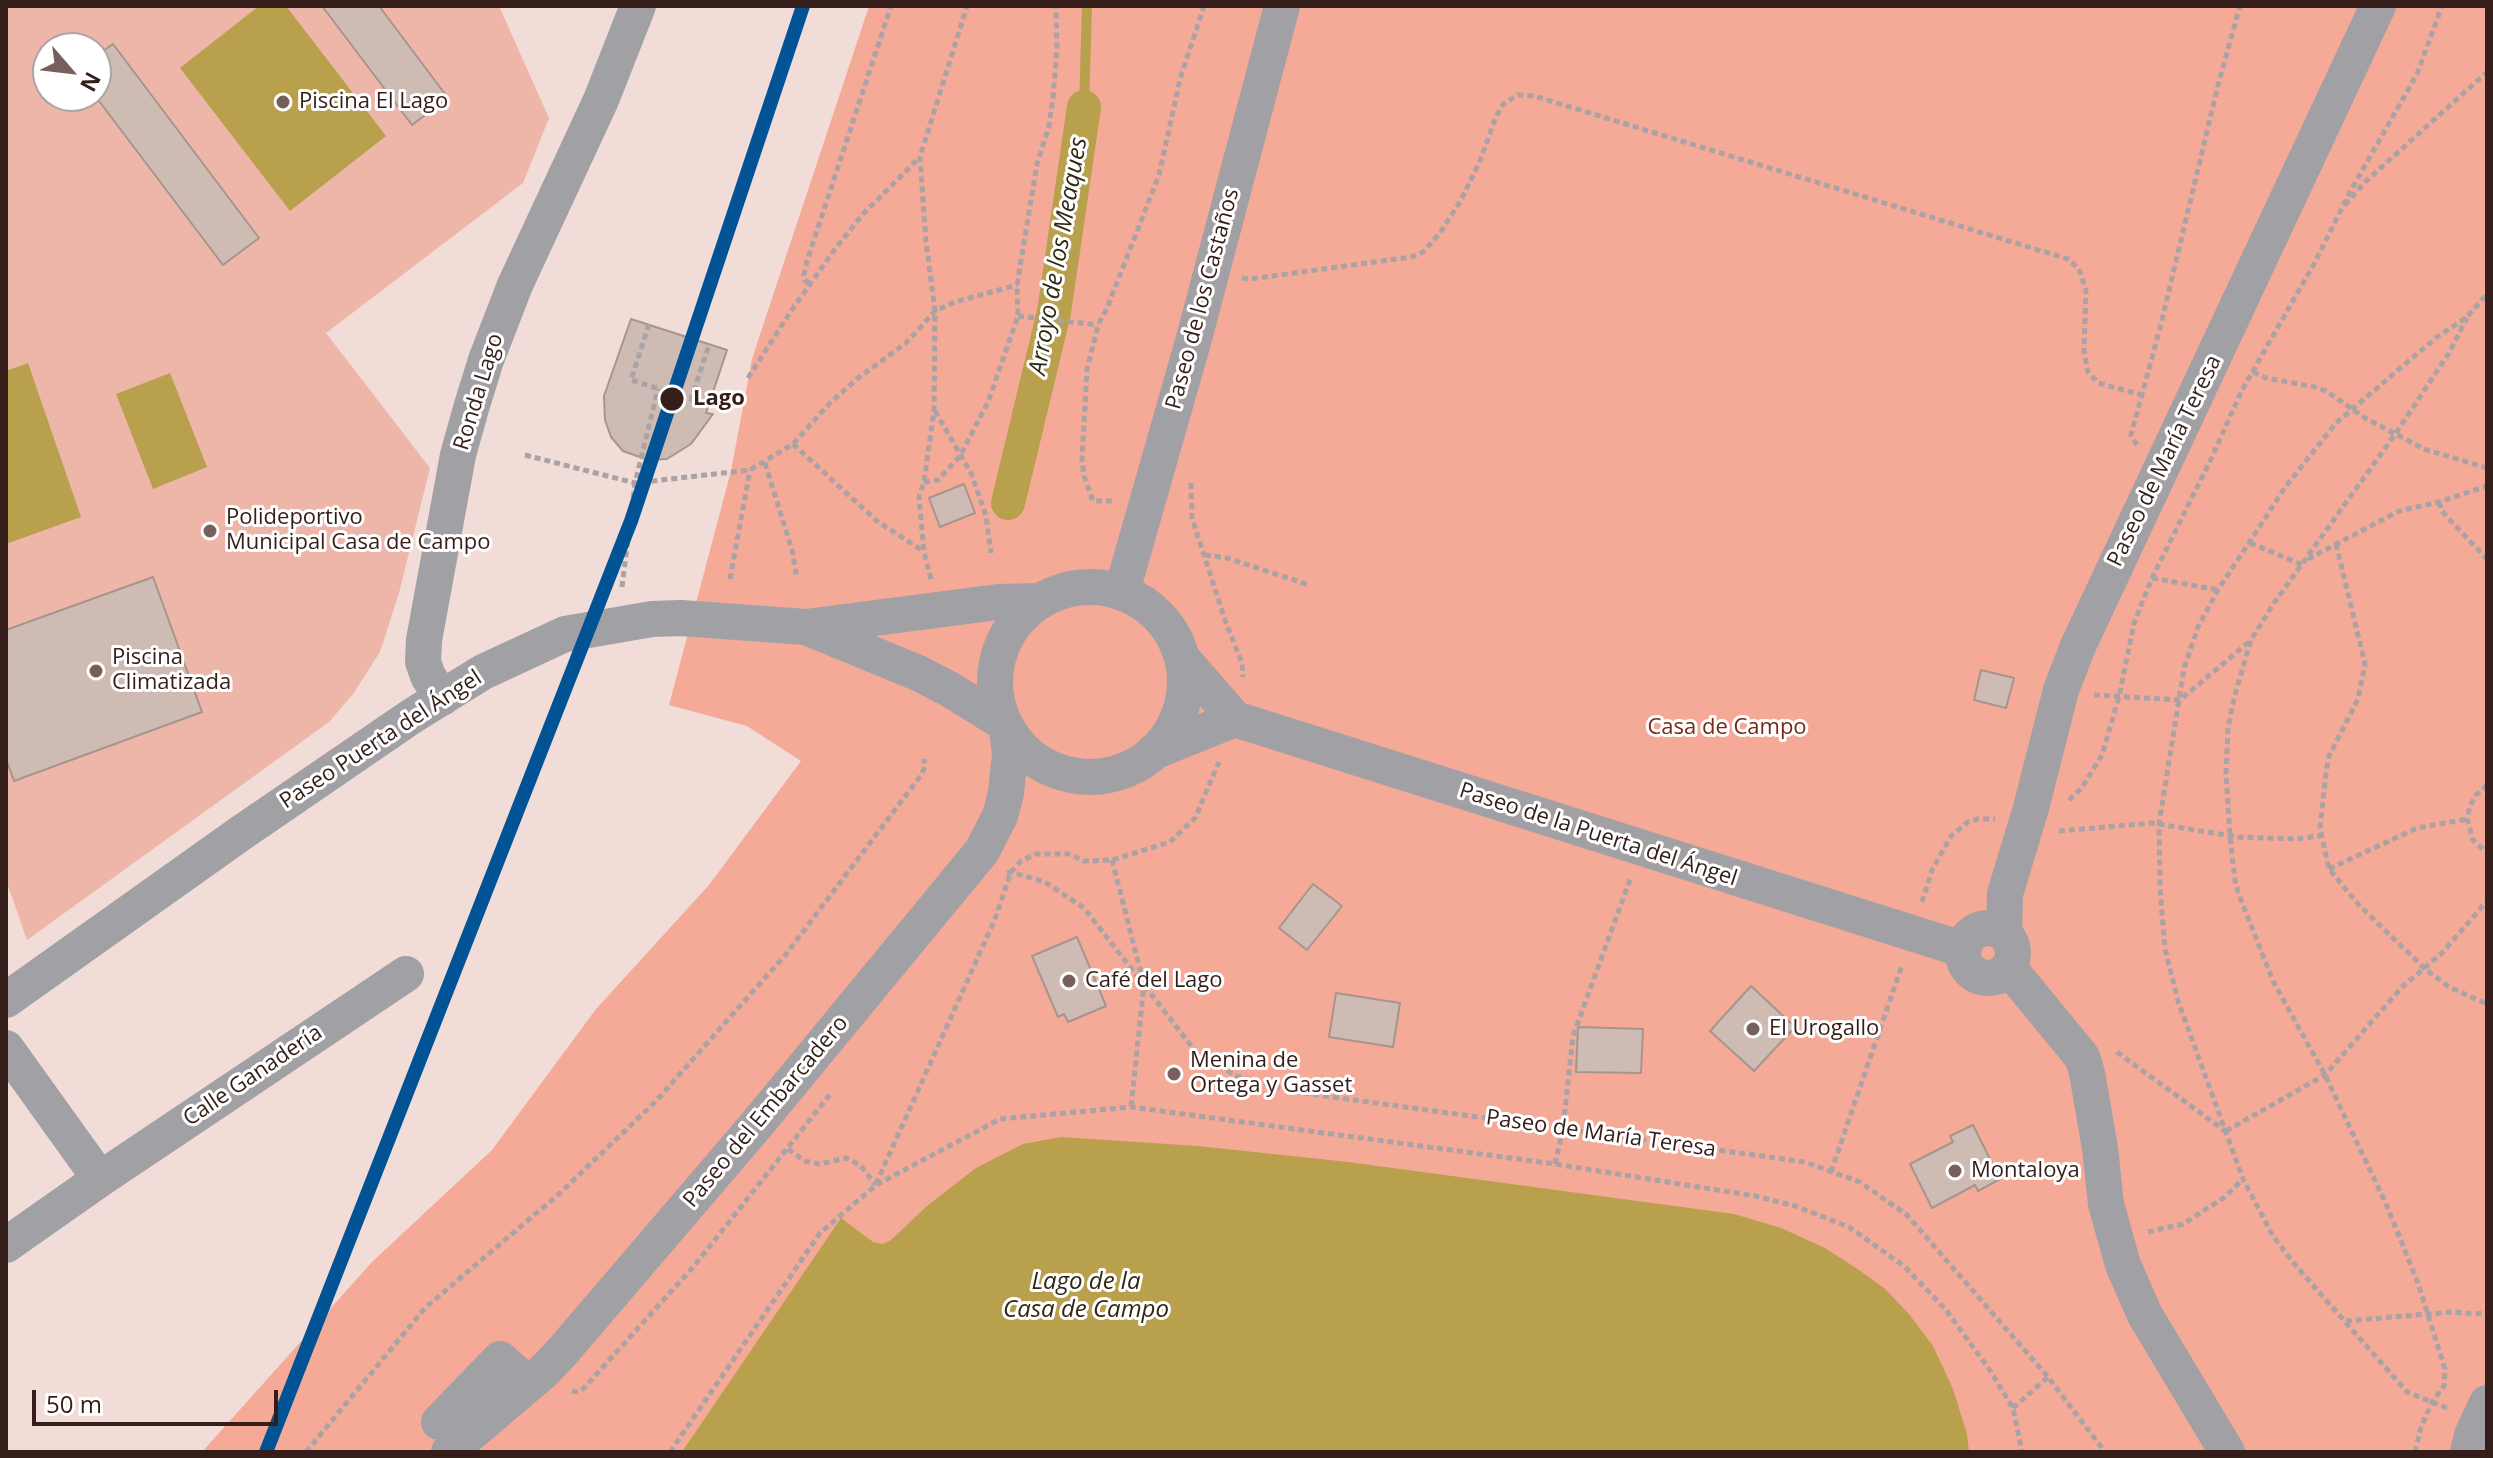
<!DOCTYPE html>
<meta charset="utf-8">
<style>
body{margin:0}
#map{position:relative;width:2493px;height:1458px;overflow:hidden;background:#f1dcd7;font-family:"Open Sans",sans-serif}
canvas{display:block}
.frame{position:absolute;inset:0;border:8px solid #351e19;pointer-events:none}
.north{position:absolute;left:32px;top:32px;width:80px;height:80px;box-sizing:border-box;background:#fff;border:2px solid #aea5a3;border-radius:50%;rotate:118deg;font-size:22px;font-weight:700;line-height:32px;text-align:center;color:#351e19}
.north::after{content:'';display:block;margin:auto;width:28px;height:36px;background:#77605c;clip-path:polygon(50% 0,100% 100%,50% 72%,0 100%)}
.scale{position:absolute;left:32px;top:1390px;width:246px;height:36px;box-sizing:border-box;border:4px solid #351e19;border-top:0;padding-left:10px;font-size:24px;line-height:28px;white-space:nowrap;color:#351e19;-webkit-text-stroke:6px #fff;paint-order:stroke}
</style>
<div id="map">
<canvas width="2493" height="1458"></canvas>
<div class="frame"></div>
<div class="north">N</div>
<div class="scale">50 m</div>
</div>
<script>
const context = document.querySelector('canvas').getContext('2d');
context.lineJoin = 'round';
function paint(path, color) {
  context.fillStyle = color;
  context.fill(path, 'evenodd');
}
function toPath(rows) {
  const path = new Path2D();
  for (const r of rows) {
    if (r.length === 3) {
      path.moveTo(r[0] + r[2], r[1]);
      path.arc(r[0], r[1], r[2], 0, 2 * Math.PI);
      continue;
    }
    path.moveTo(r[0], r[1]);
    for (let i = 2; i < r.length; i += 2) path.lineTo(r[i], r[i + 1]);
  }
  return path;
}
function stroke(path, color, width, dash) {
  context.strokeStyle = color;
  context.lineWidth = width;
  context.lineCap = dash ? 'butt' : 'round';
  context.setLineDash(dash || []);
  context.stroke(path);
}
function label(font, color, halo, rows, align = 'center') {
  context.font = font + ' "Open Sans",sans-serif';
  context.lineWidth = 6;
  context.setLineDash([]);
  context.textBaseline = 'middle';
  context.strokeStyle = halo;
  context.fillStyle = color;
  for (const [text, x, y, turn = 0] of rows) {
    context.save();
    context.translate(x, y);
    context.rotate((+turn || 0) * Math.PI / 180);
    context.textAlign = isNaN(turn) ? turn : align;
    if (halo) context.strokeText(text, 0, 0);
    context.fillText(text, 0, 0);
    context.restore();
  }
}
paint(toPath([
 [6,6,499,6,549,118,523,183,326,333,430,468,399,593,380,652,353,694,329,722,27,940,6,880],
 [48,48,96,48,96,96,48,96]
]), '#edb6a8');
paint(toPath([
 [869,6,2487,6,2487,1452,202,1452,372,1262,492,1150,596,1009,709,885,801,761,747,726,669,705,731,471,752,359]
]), '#f5a997');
paint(toPath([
 [259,6,286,6,386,136,290,211,180,68],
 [28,363,81,517,6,544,6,371],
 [170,373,207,467,153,489,116,394],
 [1061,1137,1198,1146,1348,1162,1734,1214,1781,1228,1825,1248,1859,1270,1884,1288,1909,1314,1933,1346,1953,1389,1967,1434,1969,1452,682,1452,841,1218,873,1242,882,1244,891,1240,927,1206,976,1168,1023,1144]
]), '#b8a04d');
stroke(toPath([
 [1084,107,1087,6]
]), '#b8a04d', 10);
stroke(toPath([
 [1008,503,1054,312,1084,107]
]), '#b8a04d', 34);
const building = toPath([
 [322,6,379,6,448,98,412,125,322,6],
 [113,44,259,238,223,265,96,97,96,56,113,44],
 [631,319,727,350,706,413,713,414,691,444,667,459,648,460,623,451,611,437,605,420,604,396,631,319],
 [964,484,975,513,940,527,929,498,964,484],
 [153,577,202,712,14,781,6,759,6,630,153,577],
 [1981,670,2014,678,2006,708,1974,700,1981,670],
 [1313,884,1342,906,1307,950,1279,928,1313,884],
 [1077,937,1106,1006,1068,1022,1064,1014,1058,1017,1032,956,1077,937],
 [1751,986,1795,1027,1754,1071,1710,1031,1751,986],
 [1336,993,1400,1003,1393,1047,1329,1037,1336,993],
 [1578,1027,1643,1029,1641,1073,1576,1072,1578,1027],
 [1973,1125,2000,1179,1978,1191,1975,1185,1932,1208,1910,1164,1953,1142,1950,1136,1973,1125]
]);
paint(building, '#cebbb3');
stroke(building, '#a7958d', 2);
stroke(toPath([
 [2345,205,2365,182,2487,72],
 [1242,278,1250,279,1411,257,1423,252,1440,233,1461,200,1480,161,1495,119,1503,104,1518,95,1534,96,2068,259,2079,269,2086,290,2084,350,2088,372,2098,383,2142,395],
 [809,284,805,280,804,275,807,261,891,6],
 [1018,316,1098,325],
 [649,324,631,380,691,399,709,345],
 [2253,372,2266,378,2315,387,2326,391,2365,418,2424,449,2487,468],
 [748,378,791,311,835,249,863,214,920,157],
 [935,411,971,473,986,516,991,553],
 [793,444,877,521,923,551],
 [2137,445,2131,435,2160,328,2218,85,2240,6],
 [525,455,635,483,750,470,793,444,829,404,858,378,906,343,935,311,955,302,1017,285],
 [765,463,792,550,797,578],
 [924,482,938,480,960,456,988,402,1018,316,1017,285,1037,164,1049,126,1053,97,1057,48,1056,6],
 [1191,483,1192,518,1226,623,1242,663,1243,677],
 [1112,501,1093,501,1084,476,1082,459,1087,369,1098,325,1107,308,1159,175,1180,79,1204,6],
 [2439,502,2442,511,2450,520,2487,559],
 [2250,543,2303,565],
 [2336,544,2365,664,2358,699,2329,756,2326,773,2320,828,2329,869,2358,904,2425,969,2449,987,2487,1004],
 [1205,555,1227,558,1309,585],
 [2308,559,2399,511,2439,502,2487,486],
 [2152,578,2218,590],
 [730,579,750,470],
 [931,579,924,552,919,497,924,482,934,410,935,311,926,242,920,157,967,6],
 [622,587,635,483,658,389],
 [2094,695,2180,700,2250,641],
 [2487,785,2476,795,2470,806,2467,819,2473,840,2487,853],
 [2069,800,2081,789,2102,755,2119,697,2134,623,2152,578,2212,457,2242,390,2314,264,2351,190,2417,74,2442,6],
 [2059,831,2152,823,2238,837,2296,839,2320,836],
 [1112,860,1144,985,1196,1052,1236,1076,1296,1092,1805,1162,1860,1182,1907,1215,2048,1377,2105,1452],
 [2329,869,2417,828,2467,819],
 [1007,873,1011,872,1045,882,1084,908,1144,985,1131,1107],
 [1922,902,1932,870,1951,836,1968,822,1978,819,1995,819],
 [2117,1052,2225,1131],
 [2226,1131,2325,1075,2402,987,2441,954,2487,901],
 [788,1149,805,1161,819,1164,846,1158,860,1165,876,1185],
 [1555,1164,1563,1129,1573,1036,1631,877],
 [1831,1172,1902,965],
 [876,1184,995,919,1011,872,1021,861,1036,854,1069,854,1084,861,1112,860,1170,842,1195,818,1219,762],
 [2148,1232,2183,1224,2225,1197,2243,1179],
 [2346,1321,2452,1312,2477,1314,2487,1311],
 [572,1391,578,1392,584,1388,695,1265,831,1093],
 [2013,1408,2048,1377],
 [2447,1408,2407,1392,2296,1266,2273,1236,2243,1179,2178,1001,2165,949,2160,889,2159,824,2184,668,2198,627,2218,590,2286,486,2336,423,2437,337,2467,317,2487,294],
 [306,1452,425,1308,560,1193,655,1102,787,953,921,775,925,767,924,759],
 [670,1452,820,1233,876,1185,1000,1119,1131,1107,1555,1164,1755,1196,1795,1206,1849,1227,1904,1266,1946,1310,1989,1369,2013,1408,2022,1452],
 [2415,1452,2421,1427,2432,1402,2444,1386,2445,1369,2418,1283,2387,1206,2325,1075,2273,981,2239,895,2235,881,2230,836,2226,773,2228,728,2234,698,2251,640,2274,603,2396,433,2449,353,2467,318]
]), '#aaa2a4', 5, [6, 4]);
stroke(toPath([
 [1090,682,95],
 [1122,591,1193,342,1282,6],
 [811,629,918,673,949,689,1004,723],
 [1182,658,1235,719,1962,949],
 [442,698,428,676,423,662,424,640,458,455,472,405,486,360,515,285,601,100,638,6],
 [1153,752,1235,719],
 [1988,953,25],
 [2004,933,2005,894,2031,808,2061,690,2078,646,2378,6],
 [2008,967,2082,1057,2087,1073,2100,1148,2106,1204,2123,1265,2145,1315,2227,1452],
 [6,1000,241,833,412,716,483,672,565,634,652,619,681,618,806,627,998,602,1041,601],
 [6,1048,100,1179],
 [6,1245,100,1179,406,974],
 [439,1422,500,1359,528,1384],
 [449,1452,544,1371,562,1352,757,1124,982,851,1000,816,1006,793,1010,754,1007,729],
 [2468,1452,2472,1435,2487,1403]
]), '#a1a0a5', 36);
stroke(toPath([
 [266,1452,631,521,803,6]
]), '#015396', 14);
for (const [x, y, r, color] of [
 [283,102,8,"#77605c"],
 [672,399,13,"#351e19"],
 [210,531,8,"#77605c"],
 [96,671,8,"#77605c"],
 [1069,981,8,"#77605c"],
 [1753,1029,8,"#77605c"],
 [1174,1074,8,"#77605c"],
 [1955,1171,8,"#77605c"]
]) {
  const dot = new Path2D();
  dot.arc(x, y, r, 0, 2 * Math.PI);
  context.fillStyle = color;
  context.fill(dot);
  stroke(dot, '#fff', 3);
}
label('22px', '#351e19', '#fff', [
 ["Piscina El Lago",299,102],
 ["Polideportivo",226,518],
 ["Municipal Casa de Campo",226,543],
 ["Piscina",112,658],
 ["Climatizada",112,683],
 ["Café del Lago",1085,981],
 ["El Urogallo",1769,1029],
 ["Menina de",1190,1061],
 ["Ortega y Gasset",1190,1086],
 ["Montaloya",1971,1171]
], 'left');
label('22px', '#351e19', '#fff', [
 ["Paseo de los Castaños",1203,299,-75],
 ["Ronda Lago",479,392,-73],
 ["Paseo de María Teresa",2165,461,-64],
 ["Paseo Puerta del Ángel",381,740,-33],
 ["Paseo de la Puerta del Ángel",1598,835,18],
 ["Calle Ganadería",253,1076,-34],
 ["Paseo del Embarcadero",766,1112,-50],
 ["Paseo de María Teresa",1601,1134,8]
]);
label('bold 22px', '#351e19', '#fff', [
 ["Lago",693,399]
], 'left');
label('22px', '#742816', '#fff', [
 ["Casa de Campo",1727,728]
]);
label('italic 24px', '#2f2913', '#fff', [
 ["Arroyo de los Meaques",1059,256,-80],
 ["Lago de la",1086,1282],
 ["Casa de Campo",1086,1310]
]);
</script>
